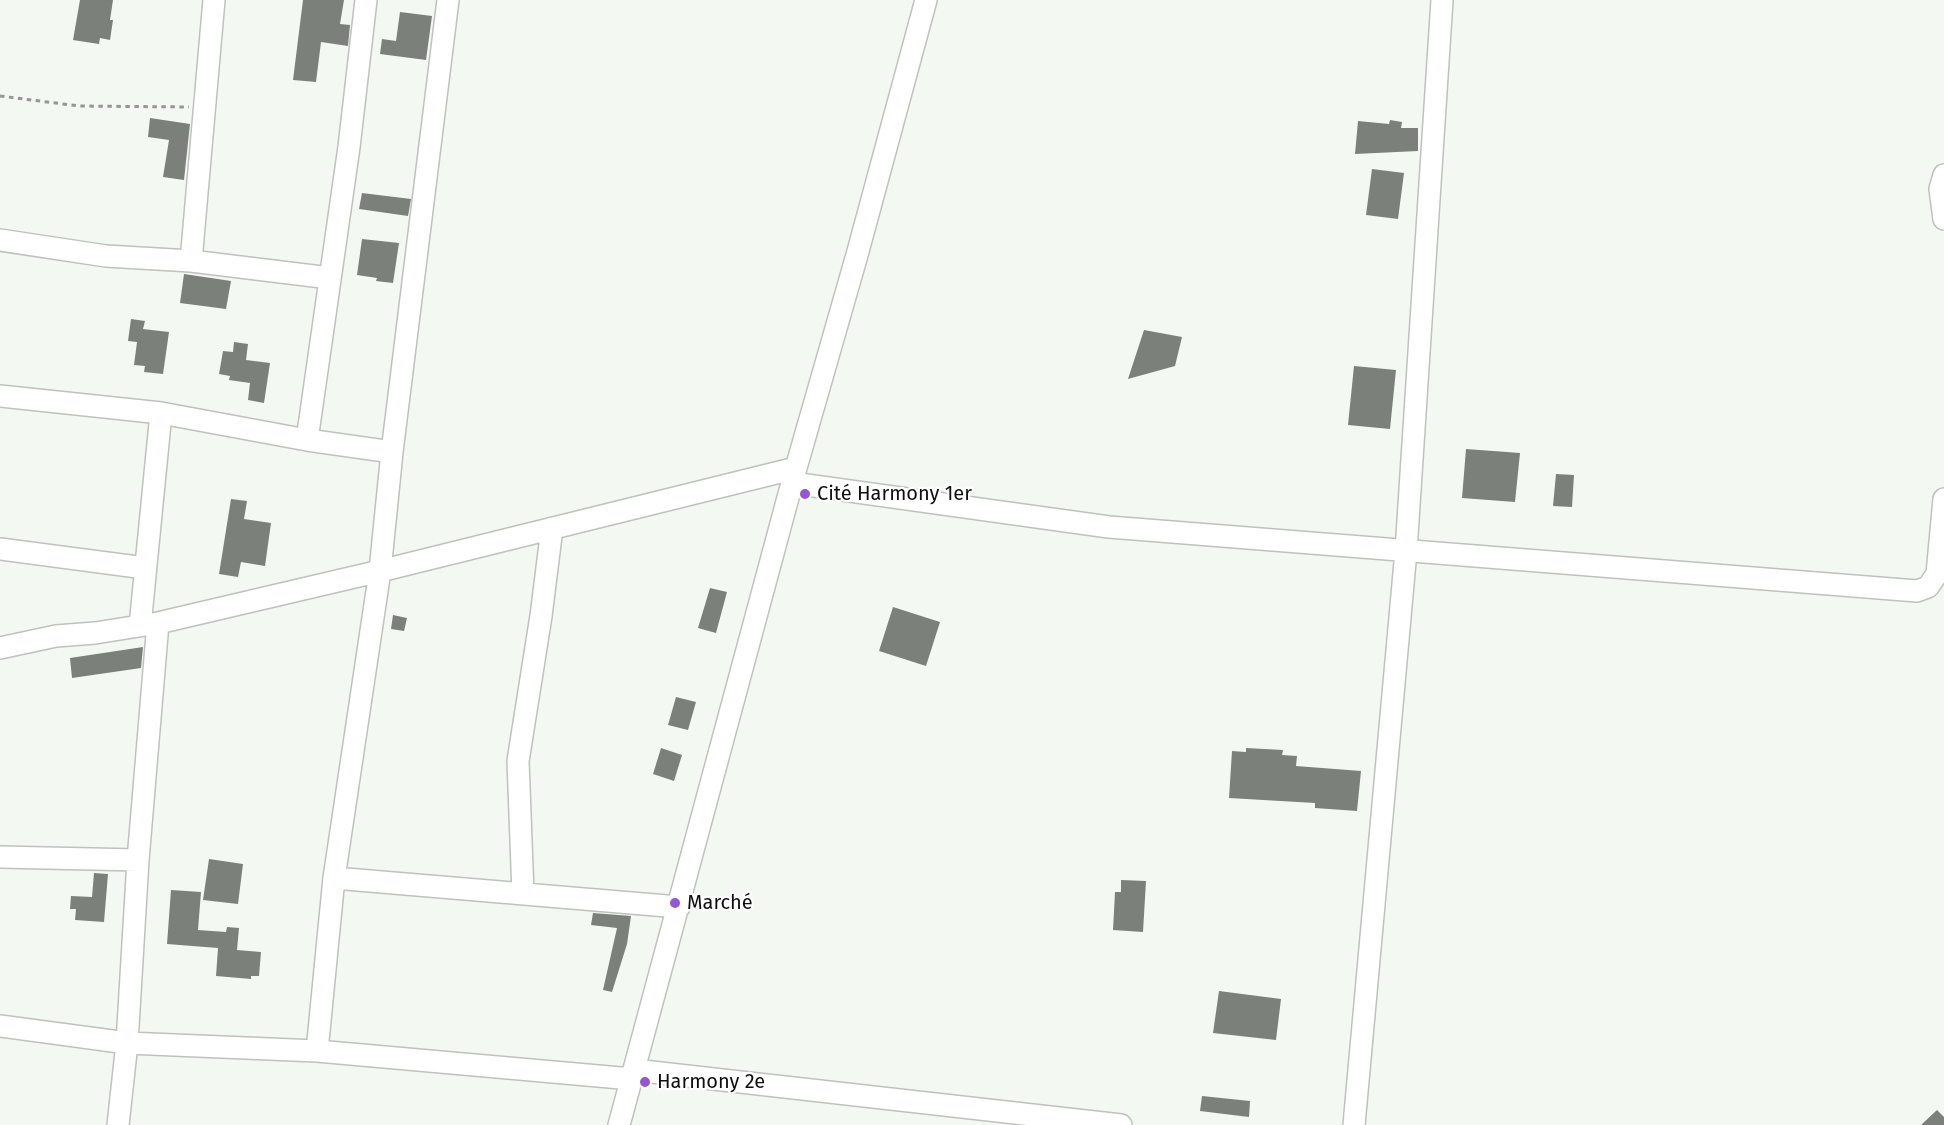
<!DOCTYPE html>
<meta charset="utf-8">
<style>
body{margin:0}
canvas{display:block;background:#f3f8f2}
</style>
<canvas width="1944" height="1125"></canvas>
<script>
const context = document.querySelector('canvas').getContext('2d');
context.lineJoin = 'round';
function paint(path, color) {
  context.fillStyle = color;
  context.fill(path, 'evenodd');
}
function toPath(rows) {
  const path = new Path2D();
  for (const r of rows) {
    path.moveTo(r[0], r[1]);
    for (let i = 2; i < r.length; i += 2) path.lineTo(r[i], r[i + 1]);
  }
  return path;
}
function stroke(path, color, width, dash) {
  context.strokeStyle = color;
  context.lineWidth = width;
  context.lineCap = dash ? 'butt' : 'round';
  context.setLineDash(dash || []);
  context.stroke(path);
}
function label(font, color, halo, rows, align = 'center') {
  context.font = font + ' "Fira Sans",sans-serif';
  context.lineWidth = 4.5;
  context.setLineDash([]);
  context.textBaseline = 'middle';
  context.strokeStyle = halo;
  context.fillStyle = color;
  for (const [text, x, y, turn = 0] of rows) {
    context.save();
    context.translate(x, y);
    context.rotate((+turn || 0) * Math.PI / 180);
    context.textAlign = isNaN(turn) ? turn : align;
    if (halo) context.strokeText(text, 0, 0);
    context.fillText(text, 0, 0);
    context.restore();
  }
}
paint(toPath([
 [80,0,113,0,110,20,113,20,110,40,100,38,99,44,73,40],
 [303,0,344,0,340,24,350,25,348,46,321,42,316,82,293,80],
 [400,12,432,16,426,60,380,54,382,39,396,41],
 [150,118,190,124,184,180,163,177,169,140,148,137],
 [1390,120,1402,122,1401,128,1418,128,1418,151,1355,154,1358,121,1389,124],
 [1372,169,1404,173,1398,219,1366,215],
 [362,193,411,199,408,216,359,209],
 [362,239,399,243,393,283,376,281,377,278,357,275],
 [184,274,231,281,226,309,180,303],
 [131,319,145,321,143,329,169,332,163,374,144,372,145,366,134,365,137,342,128,341],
 [1144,330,1182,337,1175,366,1128,379],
 [234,342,248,344,246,360,270,363,264,403,248,400,250,383,229,380,230,376,219,374,223,351,233,352],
 [1354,366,1396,370,1390,429,1348,425],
 [1466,449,1520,453,1515,502,1462,498],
 [1556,474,1574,475,1572,507,1553,506],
 [231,499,247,501,244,519,271,523,265,566,241,562,238,577,219,574],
 [710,588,727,592,716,633,698,628],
 [893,607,940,622,926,666,879,651],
 [393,615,407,618,404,631,391,629],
 [143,647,141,668,72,678,70,658],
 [676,697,696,702,688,730,668,725],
 [661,748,682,755,674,781,653,774],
 [1246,748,1283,750,1282,755,1297,756,1296,766,1361,771,1357,811,1315,808,1315,803,1229,798,1232,751,1246,752],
 [209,859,243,864,238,904,203,900],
 [94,873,108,874,104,922,75,920,76,909,70,909,71,896,92,897],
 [1121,880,1146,881,1143,932,1113,930,1115,892,1121,892],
 [171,890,201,892,198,930,226,932,227,927,239,928,237,950,261,952,259,976,251,976,251,979,216,976,218,948,167,944],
 [593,913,631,916,627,944,612,992,603,990,617,928,591,925],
 [1219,991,1281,999,1276,1040,1213,1033],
 [1202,1096,1250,1101,1249,1117,1200,1111],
 [1937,1110,1944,1117,1944,1125,1921,1125]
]), '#7c807b');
const minor = toPath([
 [1944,175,1940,189,1944,219],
 [0,240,106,256,191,261,330,278],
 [191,261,214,0],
 [0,396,161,413,307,440,392,452],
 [307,440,349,147,366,0],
 [792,483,1109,527,1917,591,1928,587,1937,574,1944,499],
 [0,549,145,568],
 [140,626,161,413],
 [0,648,56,636,95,633,158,623,380,571,796,468],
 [0,857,138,860],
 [334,878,679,907],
 [523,894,518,761,541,616,552,528],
 [0,1026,127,1043,317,1051,632,1079],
 [317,1051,334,878,380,571,392,452,448,0],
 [634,1070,1121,1125],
 [118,1125,127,1043,138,860,158,623],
 [619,1125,796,468,857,255,926,0],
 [1354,1125,1406,551,1442,0]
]);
stroke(minor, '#bec2bd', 24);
stroke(toPath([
 [0,96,79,106,189,107]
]), '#949793', 3, [4.5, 4.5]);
stroke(minor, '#fff', 21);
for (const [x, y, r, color] of [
 [805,494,6,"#9358cf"],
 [675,903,6,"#9358cf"],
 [645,1082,6,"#9358cf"]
]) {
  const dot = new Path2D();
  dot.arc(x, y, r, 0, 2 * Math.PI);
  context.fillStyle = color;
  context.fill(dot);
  stroke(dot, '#fff', 2);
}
label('20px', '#0d0e0d', '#fff', [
 ["Cité Harmony 1er",817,494],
 ["Marché",687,903],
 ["Harmony 2e",657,1082]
], 'left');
</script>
